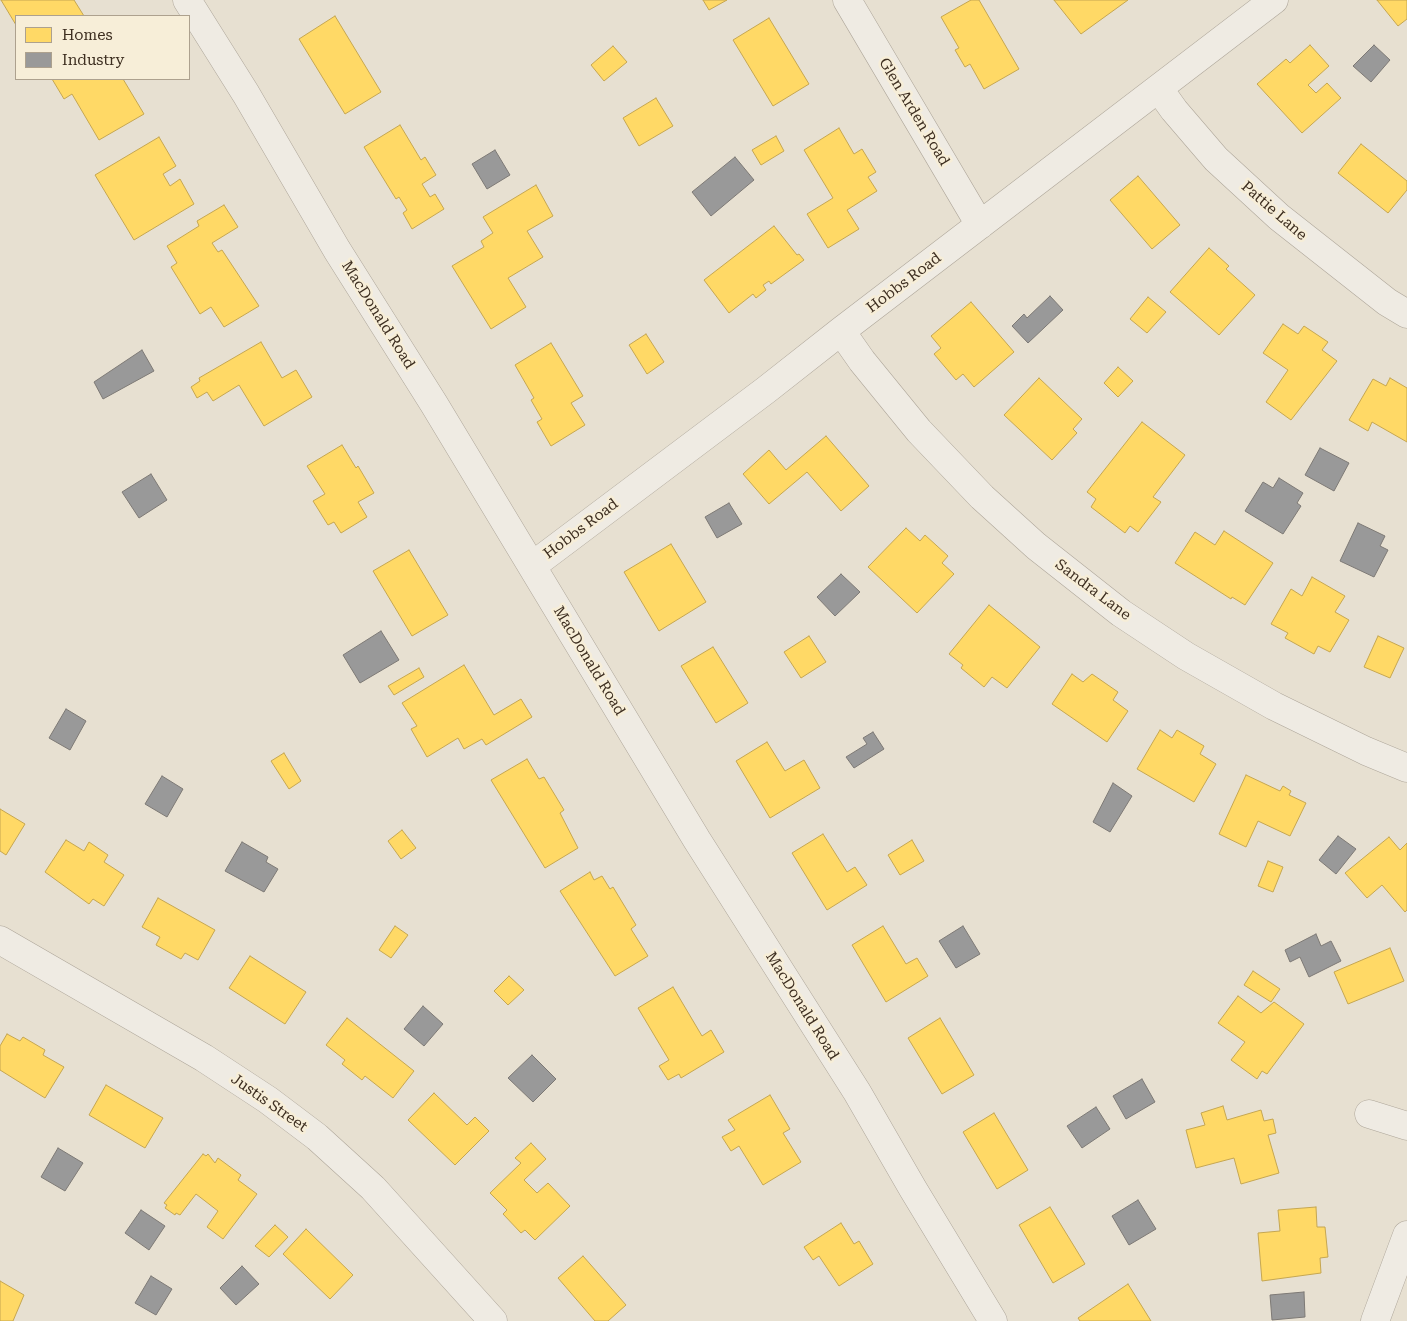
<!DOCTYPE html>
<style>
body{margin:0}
#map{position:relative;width:1407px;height:1321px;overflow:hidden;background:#e7e0d1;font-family:"Roboto Serif",serif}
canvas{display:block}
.legend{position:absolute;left:15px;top:15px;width:175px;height:65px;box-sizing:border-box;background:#f7eed8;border:1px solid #ada18e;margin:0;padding:6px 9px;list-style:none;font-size:15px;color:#3d2e20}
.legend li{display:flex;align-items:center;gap:10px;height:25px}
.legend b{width:25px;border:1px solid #ada18e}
</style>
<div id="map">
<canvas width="1407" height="1321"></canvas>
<ul class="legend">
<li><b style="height:14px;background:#ffd966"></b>Homes</li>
<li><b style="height:14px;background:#999"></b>Industry</li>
</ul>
</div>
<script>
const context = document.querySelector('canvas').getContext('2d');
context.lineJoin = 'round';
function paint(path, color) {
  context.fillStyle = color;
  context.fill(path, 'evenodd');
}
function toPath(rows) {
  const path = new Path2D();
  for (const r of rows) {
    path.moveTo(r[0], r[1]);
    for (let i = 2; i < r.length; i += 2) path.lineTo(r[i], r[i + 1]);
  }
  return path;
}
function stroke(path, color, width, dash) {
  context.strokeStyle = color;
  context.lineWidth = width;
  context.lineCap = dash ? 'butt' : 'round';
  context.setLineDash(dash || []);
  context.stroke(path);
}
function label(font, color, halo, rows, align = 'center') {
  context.font = font + ' "Roboto Serif",serif';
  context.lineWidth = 5;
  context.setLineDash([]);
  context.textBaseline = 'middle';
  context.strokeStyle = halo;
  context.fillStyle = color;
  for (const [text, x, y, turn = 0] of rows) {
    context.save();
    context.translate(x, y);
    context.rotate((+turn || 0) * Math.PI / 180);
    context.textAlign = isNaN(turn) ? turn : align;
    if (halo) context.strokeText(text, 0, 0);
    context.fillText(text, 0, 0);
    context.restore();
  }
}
const homes = toPath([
 [1,0,74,0,84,16,16,16,16,25,1,0],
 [703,0,727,0,709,10,703,0],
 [971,0,979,0,1019,69,984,89,970,64,965,67,955,50,959,48,941,17,971,0],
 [1054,0,1128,0,1081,34,1054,0],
 [1377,0,1407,0,1407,19,1398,26,1377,0],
 [335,16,381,92,345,114,299,39,335,16],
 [769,18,809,84,773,106,733,40,769,18],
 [1310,45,1329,66,1308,85,1316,93,1327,83,1341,98,1302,133,1257,84,1286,59,1290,63,1310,45],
 [613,46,627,62,604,81,591,65,613,46],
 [52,79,123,79,144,114,99,140,72,94,64,99,52,79],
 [656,98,673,126,639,146,623,118,656,98],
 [400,125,421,160,425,157,436,175,422,184,430,197,435,194,444,209,412,229,403,213,407,210,399,197,396,199,364,147,400,125],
 [839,128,854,154,862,149,876,172,868,177,877,191,847,210,859,229,828,248,807,214,833,198,804,150,839,128],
 [776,136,784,151,761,165,752,150,776,136],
 [159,137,176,166,163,174,170,186,180,179,194,204,134,240,95,175,159,137],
 [1361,144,1407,181,1407,190,1388,213,1338,173,1361,144],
 [1138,176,1180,225,1152,249,1110,200,1138,176],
 [536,185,553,216,527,231,543,257,508,278,526,307,491,329,452,266,484,247,481,241,493,233,483,217,536,185],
 [224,205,238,227,212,243,218,252,222,250,259,306,224,327,211,307,200,314,171,267,177,263,167,246,199,226,197,221,224,205],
 [774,226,797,255,799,254,804,260,771,284,769,281,763,285,766,290,756,298,753,294,729,313,704,280,774,226],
 [1209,248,1229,266,1226,269,1255,295,1219,335,1170,292,1209,248],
 [1148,297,1166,312,1147,333,1130,319,1148,297],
 [971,302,1014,352,974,387,963,374,956,380,934,354,941,348,931,336,971,302],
 [1283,324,1298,334,1304,326,1328,342,1322,350,1337,361,1291,420,1266,402,1288,370,1263,353,1283,324],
 [646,334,664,362,647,374,629,345,646,334],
 [261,342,282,378,296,370,312,397,264,426,239,385,213,401,207,392,197,398,191,387,200,381,199,378,261,342],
 [551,343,583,396,571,403,585,425,551,446,537,422,542,419,531,400,534,398,515,365,551,343],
 [1118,367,1133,381,1118,397,1104,383,1118,367],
 [1039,378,1082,419,1073,429,1077,433,1052,460,1004,415,1039,378],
 [1390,378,1407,388,1407,442,1372,422,1368,431,1349,420,1373,379,1386,386,1390,378],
 [1142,422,1185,455,1153,497,1161,502,1138,532,1130,526,1125,533,1091,507,1096,499,1087,492,1142,422],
 [826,436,869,486,841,511,807,472,769,504,743,474,769,450,786,470,826,436],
 [342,445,356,468,358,466,374,493,358,502,367,517,341,533,334,522,328,525,313,501,325,494,307,466,342,445],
 [906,528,920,541,925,535,948,556,942,563,954,574,917,613,868,567,906,528],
 [1224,531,1273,563,1245,605,1232,597,1231,599,1175,563,1195,532,1215,545,1224,531],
 [671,544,706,602,659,631,624,572,671,544],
 [409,550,448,615,412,636,373,571,409,550],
 [1312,577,1345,596,1335,612,1349,620,1330,652,1318,646,1314,654,1285,638,1288,633,1271,624,1291,589,1302,596,1312,577],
 [989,605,1040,647,1007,688,992,677,984,687,961,668,963,665,949,654,989,605],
 [809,636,826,662,801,678,784,652,809,636],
 [1378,636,1404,648,1390,678,1364,667,1378,636],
 [713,647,748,703,716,723,681,666,713,647],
 [464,665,494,715,521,699,532,717,486,745,482,739,464,749,458,738,427,757,411,729,417,726,402,703,464,665],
 [419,668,424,677,394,695,388,686,419,668],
 [1072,674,1083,682,1092,674,1118,692,1113,700,1128,711,1107,742,1052,704,1072,674],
 [1160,730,1172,738,1177,730,1204,746,1200,754,1216,764,1194,802,1137,769,1160,730],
 [767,742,785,771,804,760,820,788,770,818,736,761,767,742],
 [284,753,301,781,289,789,271,761,284,753],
 [527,759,539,779,544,777,564,810,560,813,578,848,545,868,491,780,527,759],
 [1246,775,1280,791,1283,786,1291,791,1289,795,1306,803,1290,836,1258,821,1246,847,1219,834,1246,775],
 [0,809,25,824,6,855,0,851,0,809],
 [402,830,416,848,401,859,388,841,402,830],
 [823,834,847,872,855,867,867,885,827,910,792,853,823,834],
 [1389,837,1400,850,1407,843,1407,910,1405,912,1382,885,1367,898,1345,873,1389,837],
 [66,840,84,851,89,842,108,855,104,862,124,875,104,906,93,899,89,904,45,872,66,840],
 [912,840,924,861,900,875,888,855,912,840],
 [1268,861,1283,867,1273,892,1258,886,1268,861],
 [590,872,594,880,602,876,610,889,613,887,636,925,631,929,648,956,615,976,560,891,590,872],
 [158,898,215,930,198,960,185,953,181,959,156,945,160,937,142,927,158,898],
 [395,926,408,935,391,958,379,950,395,926],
 [883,926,906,964,917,958,928,976,886,1002,852,945,883,926],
 [1390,948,1404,981,1348,1004,1334,972,1390,948],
 [250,956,306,992,285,1024,229,988,250,956],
 [1253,971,1280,989,1271,1002,1244,985,1253,971],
 [509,976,524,990,508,1005,494,991,509,976],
 [673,987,702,1036,711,1030,724,1052,681,1078,679,1074,668,1080,659,1066,669,1060,638,1008,673,987],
 [1238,996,1261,1013,1274,1002,1304,1024,1267,1074,1262,1071,1257,1079,1231,1060,1245,1042,1218,1023,1238,996],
 [347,1018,414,1071,393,1098,365,1076,362,1080,342,1064,345,1060,326,1045,347,1018],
 [940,1018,974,1075,942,1094,908,1038,940,1018],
 [7,1034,20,1041,23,1037,45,1050,43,1055,64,1067,45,1098,0,1070,0,1046,7,1034],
 [106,1085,163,1118,145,1148,89,1115,106,1085],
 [434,1093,467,1125,475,1117,489,1131,455,1165,408,1120,434,1093],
 [770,1095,790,1129,783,1133,801,1162,763,1185,739,1146,731,1151,722,1137,735,1130,728,1120,770,1095],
 [1223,1106,1227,1120,1261,1110,1264,1121,1273,1119,1276,1133,1268,1135,1279,1173,1241,1184,1234,1158,1196,1168,1186,1130,1205,1125,1201,1113,1223,1106],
 [994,1113,1028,1170,997,1189,963,1132,994,1113],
 [531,1143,546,1159,524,1180,537,1193,548,1183,570,1206,535,1240,525,1230,521,1233,503,1214,507,1210,490,1193,521,1163,515,1158,531,1143],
 [203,1154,206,1156,208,1154,215,1163,218,1158,241,1175,238,1180,257,1194,223,1239,207,1227,218,1211,196,1194,180,1215,176,1213,175,1215,165,1208,167,1205,164,1203,203,1154],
 [1050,1207,1085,1264,1053,1283,1019,1225,1050,1207],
 [1316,1207,1317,1227,1325,1227,1328,1257,1320,1258,1321,1273,1262,1281,1258,1233,1280,1231,1278,1210,1316,1207],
 [841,1223,854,1244,859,1241,873,1264,839,1286,819,1256,813,1260,804,1247,841,1223],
 [275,1225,288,1237,269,1257,255,1246,275,1225],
 [306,1229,353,1275,330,1299,283,1254,306,1229],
 [583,1256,626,1305,608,1321,595,1321,558,1278,583,1256],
 [0,1281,24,1295,13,1321,0,1321,0,1281],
 [1128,1284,1151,1321,1080,1321,1078,1318,1128,1284]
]);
paint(homes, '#ffd966');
stroke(homes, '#c5a651', 1);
const industry = toPath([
 [1374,45,1390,60,1371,82,1353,66,1374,45],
 [495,150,510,175,487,189,472,164,495,150],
 [735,157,754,180,711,216,692,192,735,157],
 [1050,296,1063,310,1028,343,1012,326,1024,314,1027,318,1050,296],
 [142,350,154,371,103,399,94,382,142,350],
 [1320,448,1349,463,1334,491,1305,475,1320,448],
 [151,474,167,500,139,518,122,492,151,474],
 [1279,478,1303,493,1297,503,1301,506,1283,534,1245,511,1263,482,1273,488,1279,478],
 [729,503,742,524,717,538,705,517,729,503],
 [1358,523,1385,536,1380,546,1388,550,1374,577,1340,561,1358,523],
 [841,574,860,592,835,616,817,597,841,574],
 [381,631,399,660,360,683,343,655,381,631],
 [66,709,86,721,70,750,49,738,66,709],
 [873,732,884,749,854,768,846,757,867,744,863,738,873,732],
 [162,776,183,789,167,817,145,804,162,776],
 [1113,783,1132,796,1110,832,1093,822,1113,783],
 [1338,836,1356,849,1336,874,1319,860,1338,836],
 [242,842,268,857,266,862,278,869,264,892,225,871,242,842],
 [963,926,980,954,956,968,939,941,963,926],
 [1316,934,1321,946,1331,941,1341,961,1309,977,1300,957,1290,962,1285,950,1316,934],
 [423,1006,443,1024,424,1046,404,1029,423,1006],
 [532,1055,556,1079,533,1102,508,1078,532,1055],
 [1142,1079,1155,1102,1126,1119,1113,1096,1142,1079],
 [1096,1107,1110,1129,1082,1148,1067,1126,1096,1107],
 [58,1148,83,1163,65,1191,41,1177,58,1148],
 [1138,1200,1156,1229,1129,1245,1112,1216,1138,1200],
 [141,1210,165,1226,149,1250,125,1233,141,1210],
 [242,1266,259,1284,236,1305,220,1288,242,1266],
 [151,1276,172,1289,156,1315,135,1303,151,1276],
 [1304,1292,1305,1317,1272,1320,1270,1295,1304,1292]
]);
paint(industry, '#999');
stroke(industry, '#7d7975', 1);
const minor = toPath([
 [187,0,246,94,337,250,434,404,697,840,857,1092,913,1189,993,1321],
 [847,0,980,225],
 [1159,89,1174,110,1216,159,1279,217,1387,302,1407,314],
 [841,331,862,361,919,431,982,497,1036,546,1121,613,1186,656,1274,706,1366,751,1407,768],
 [532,566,766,390,841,331,1274,0],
 [0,940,204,1058,268,1100,317,1137,373,1188,493,1321],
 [1369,1114,1407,1126],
 [1375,1321,1407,1235]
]);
stroke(minor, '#ada599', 29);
stroke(minor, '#efebe3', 28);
label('15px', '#3d2e20', '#f7eed8', [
 ["Glen Arden Road",914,112,59],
 ["Pattie Lane",1274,211,41],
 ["Hobbs Road",904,283,-37],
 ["MacDonald Road",378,315,58],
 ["Hobbs Road",581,529,-37],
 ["Sandra Lane",1093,590,37],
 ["MacDonald Road",589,661,59],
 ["MacDonald Road",802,1006,58],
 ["Justis Street",269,1103,35]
]);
</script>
